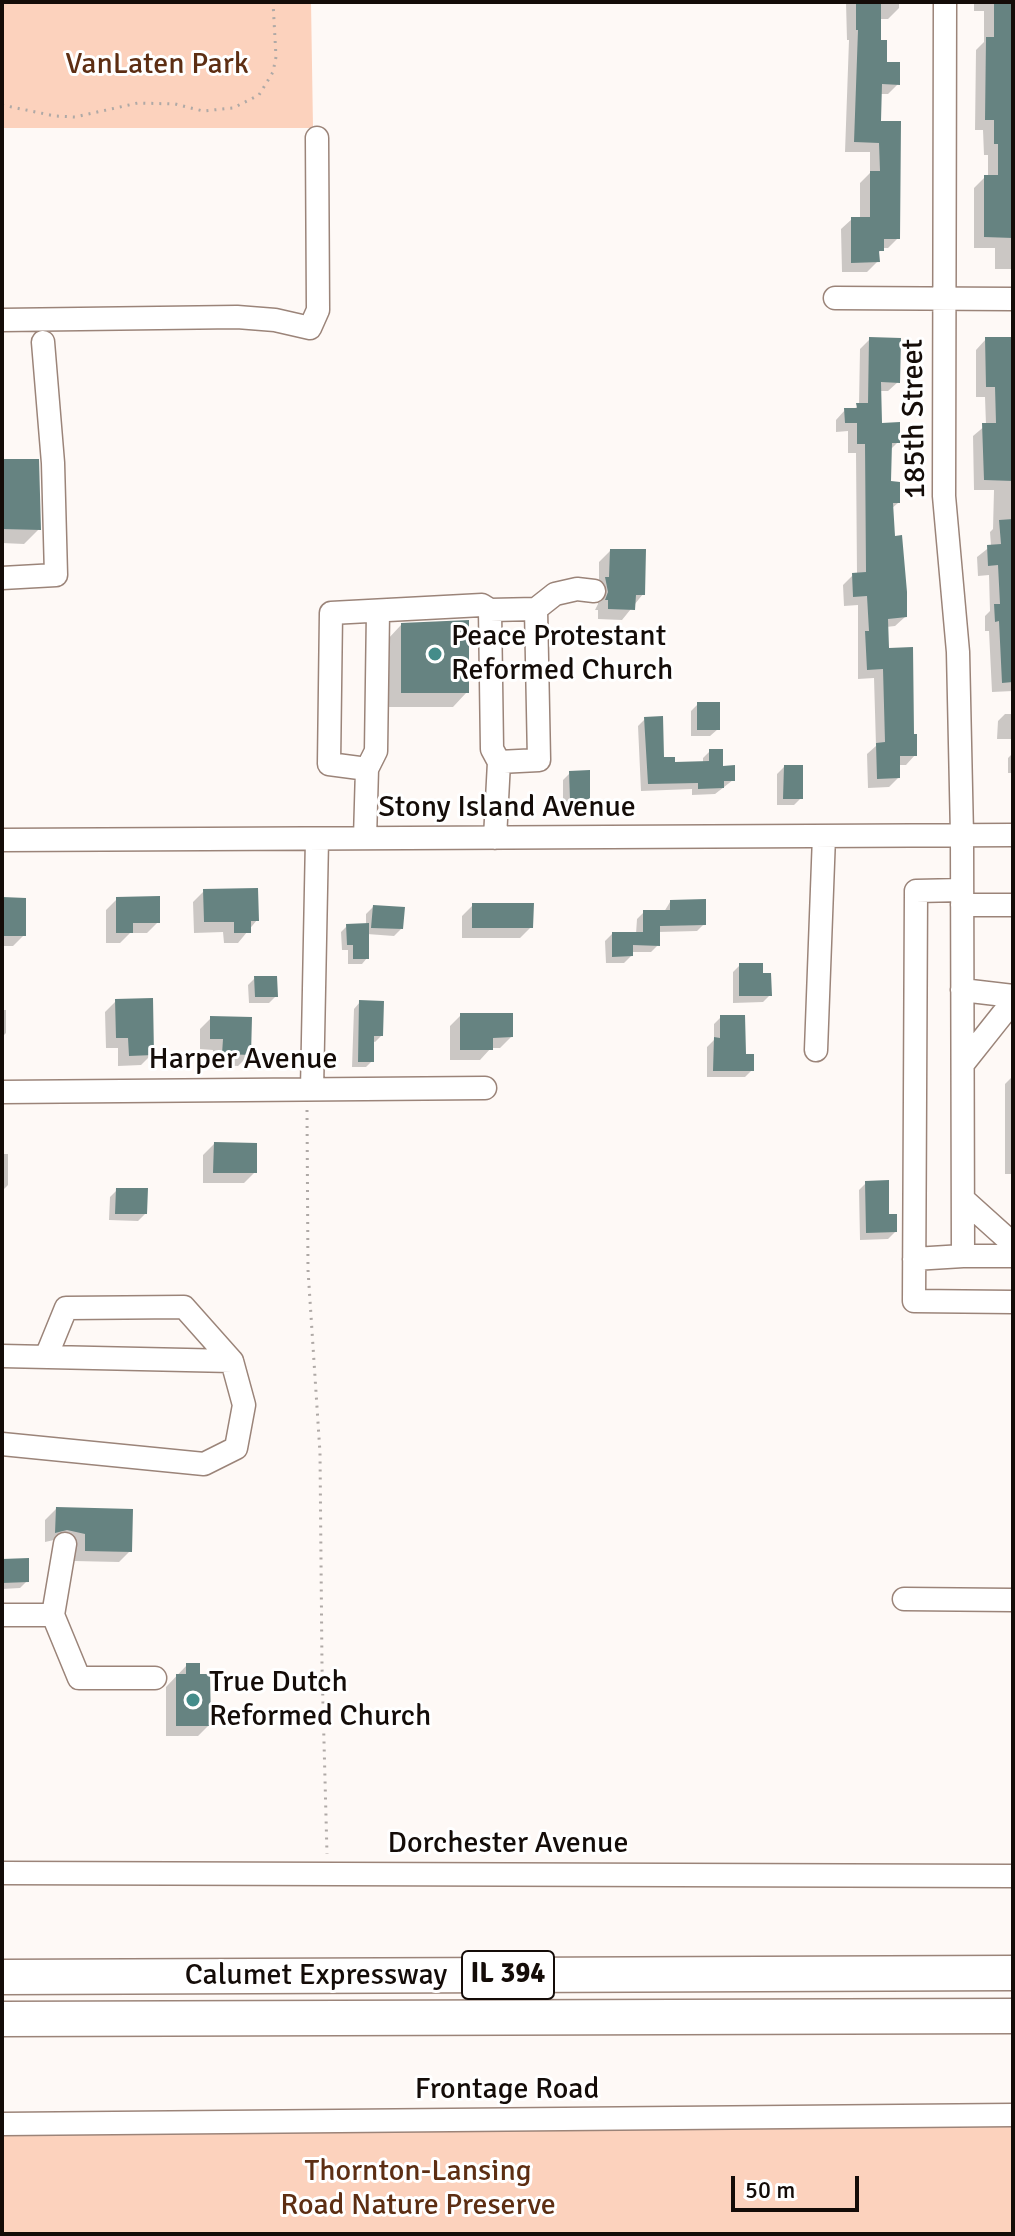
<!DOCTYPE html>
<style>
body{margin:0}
#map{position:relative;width:1015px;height:2236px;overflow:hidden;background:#fef9f6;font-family:Signika,sans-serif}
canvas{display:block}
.frame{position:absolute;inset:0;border:4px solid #140c08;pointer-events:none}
.scale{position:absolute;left:731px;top:2176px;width:128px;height:36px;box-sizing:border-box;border:4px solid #140c08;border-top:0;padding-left:10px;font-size:24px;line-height:28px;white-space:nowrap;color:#140c08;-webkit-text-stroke:6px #fff;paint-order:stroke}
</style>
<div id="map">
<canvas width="1015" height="2236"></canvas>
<div class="frame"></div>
<div class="scale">50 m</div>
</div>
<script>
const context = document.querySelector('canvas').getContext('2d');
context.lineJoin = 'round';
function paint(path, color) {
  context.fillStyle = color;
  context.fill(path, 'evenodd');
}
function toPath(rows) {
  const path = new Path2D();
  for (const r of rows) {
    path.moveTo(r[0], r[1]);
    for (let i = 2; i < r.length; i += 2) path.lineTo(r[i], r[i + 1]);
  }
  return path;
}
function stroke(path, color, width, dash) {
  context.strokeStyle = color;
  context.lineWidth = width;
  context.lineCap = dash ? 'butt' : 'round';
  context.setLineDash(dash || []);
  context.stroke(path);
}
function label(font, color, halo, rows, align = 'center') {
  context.font = font + ' Signika,sans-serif';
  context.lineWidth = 6;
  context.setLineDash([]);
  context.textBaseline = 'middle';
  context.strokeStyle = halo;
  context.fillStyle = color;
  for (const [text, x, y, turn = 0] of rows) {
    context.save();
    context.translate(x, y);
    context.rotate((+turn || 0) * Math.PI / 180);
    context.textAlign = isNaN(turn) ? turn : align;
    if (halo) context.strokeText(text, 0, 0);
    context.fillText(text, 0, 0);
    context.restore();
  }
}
paint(toPath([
 [2,2,311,2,313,128,2,128],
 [1013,2127,1013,2234,2,2234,2,2130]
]), '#fcd2bd');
paint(toPath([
 [846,2,899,2,899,8,888,19,879,19,879,42,885,64,898,84,888,94,879,94,879,123,898,238,888,248,882,248,877,255,878,261,867,272,842,272,841,229,852,219,860,219,860,183,870,173,870,152,845,152,849,40,847,40],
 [974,2,1013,2,1013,269,995,269,995,248,974,248,974,188,985,177,988,177,988,155,984,155,983,130,975,130,976,50,984,42,984,11,974,11],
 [870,339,898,382,888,391,879,391,880,425,898,442,890,450,889,483,898,503,891,509,905,617,895,626,886,627,887,650,915,755,906,765,898,765,898,778,889,787,868,788,867,754,876,746,874,678,858,679,858,605,844,606,843,585,853,575,857,575,856,453,848,453,848,431,836,432,836,420,845,410,853,410,859,405,860,349],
 [986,339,1013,339,1013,691,992,692,989,631,985,631,985,616,990,611,989,575,978,576,977,557,991,546,990,532,993,529,994,490,974,490,973,436,986,425,985,397,976,397,976,350],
 [2,461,39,529,24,544,2,543],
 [610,551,643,594,622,620,598,619,598,610,595,610,598,604,595,590,599,586,599,562],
 [401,625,467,692,453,707,387,707,387,640],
 [698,704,718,729,710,736,691,736,691,711],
 [1005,714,1013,714,1013,739,997,739,998,721],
 [645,719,662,759,673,764,703,764,703,758,710,751,733,780,715,794,692,795,692,789,641,791,638,726],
 [1013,753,1013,773,1008,773,1008,758],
 [784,767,801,798,794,805,777,805,777,774],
 [570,773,588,798,581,805,563,806,563,780],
 [204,891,257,920,238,943,224,943,223,932,194,933,193,902],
 [2,899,24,935,13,946,2,946],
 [117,899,158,922,147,933,130,933,120,943,106,943,106,910],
 [670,902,704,924,697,931,658,932,658,945,651,952,631,952,631,956,624,963,606,963,605,941,612,934,636,934,637,919,644,912,664,912],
 [473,905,531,927,520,938,462,938,462,916],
 [373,907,401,929,394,936,367,934,367,958,362,964,348,964,348,950,342,950,341,932,347,926,366,925,366,914],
 [740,965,761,976,770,995,763,1002,733,1003,733,972],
 [255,978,276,996,269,1003,249,1003,248,985],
 [116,1001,152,1054,141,1065,118,1066,118,1048,106,1048,105,1012],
 [360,1002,381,1036,375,1042,372,1041,372,1061,366,1067,352,1067,354,1009],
 [2,1010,6,1010,6,1033,2,1037],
 [461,1015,511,1037,500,1048,491,1048,480,1060,450,1060,450,1026],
 [721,1017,752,1070,745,1077,707,1077,707,1047,714,1040,714,1024],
 [211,1018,249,1055,238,1066,212,1065,213,1050,200,1049,200,1029],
 [1013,1076,1013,1174,1005,1174,1005,1084],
 [214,1144,255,1172,244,1183,203,1183,203,1155],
 [2,1154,8,1154,8,1185,2,1191],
 [866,1183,895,1232,888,1239,860,1240,859,1190],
 [117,1190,145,1214,138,1221,109,1220,110,1197],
 [56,1509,130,1551,119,1562,74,1561,75,1544,54,1540,45,1542,45,1520],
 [2,1561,27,1581,20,1588,2,1589],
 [187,1665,209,1725,198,1736,166,1736,166,1687]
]), '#0003');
paint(toPath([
 [856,2,881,2,881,40,887,40,887,62,900,62,900,85,882,84,881,121,901,121,900,239,884,239,884,251,879,251,880,262,851,263,851,217,870,217,870,171,880,171,879,143,854,142,858,30,856,30],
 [994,2,1013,2,1013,238,984,237,984,175,998,175,998,144,994,144,994,120,985,120,986,37,994,37],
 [869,337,901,338,900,383,881,382,882,423,900,422,900,443,892,443,891,481,900,482,900,503,893,503,895,536,902,535,907,592,907,617,888,619,889,648,913,647,914,734,917,734,917,756,900,756,900,778,877,779,876,743,885,742,883,669,867,670,865,631,869,631,867,596,853,597,852,573,866,572,865,444,857,444,857,423,845,423,844,408,857,408,856,403,868,403],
 [985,337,1013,337,1013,481,984,480,982,423,996,423,995,387,986,387],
 [2,459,39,459,41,530,2,529],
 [1013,519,1013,682,1002,683,999,621,995,622,994,604,1000,604,998,565,988,566,987,545,1001,544,999,520],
 [610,549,646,549,645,595,636,595,635,610,608,609,608,600,605,600,608,592,605,577,609,577],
 [469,620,469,693,401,693,401,623],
 [697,702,720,702,720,730,697,730],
 [663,716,664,757,675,757,675,762,709,761,709,749,723,749,723,766,735,765,735,781,724,781,724,788,698,789,698,783,648,784,644,717],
 [784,765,803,765,803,799,783,799],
 [590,770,590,799,570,800,569,771],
 [258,888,259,921,251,921,251,933,234,933,234,922,204,922,203,889],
 [160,896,160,923,133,923,133,933,116,933,116,897],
 [2,897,26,898,26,936,2,936],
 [706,899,706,925,660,926,660,946,633,945,633,956,612,957,612,932,643,932,643,910,670,910,670,900],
 [472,903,534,903,533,928,472,928],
 [373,905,405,907,403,929,371,928],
 [369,923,369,959,353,959,353,945,347,945,346,924],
 [739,963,763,963,763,973,771,973,772,996,739,996],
 [254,976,277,976,278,997,255,997],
 [153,998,154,1055,129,1056,128,1038,116,1038,115,999],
 [359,1000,384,1001,383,1036,374,1036,374,1062,358,1062],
 [460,1013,513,1013,513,1037,493,1038,493,1050,460,1050],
 [720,1015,745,1015,746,1054,754,1054,754,1071,713,1071,714,1037,720,1038],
 [210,1016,252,1017,251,1055,222,1054,223,1039,210,1039],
 [214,1142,257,1143,257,1173,213,1173],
 [889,1180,889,1214,897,1214,897,1232,866,1233,865,1181],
 [116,1188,148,1188,147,1214,115,1214],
 [56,1507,133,1509,132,1552,85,1551,85,1534,67,1530,55,1533],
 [29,1558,29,1582,2,1583,2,1559],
 [186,1663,200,1663,200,1674,210,1674,211,1726,176,1726,176,1674,186,1674]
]), '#668381');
const minor = toPath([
 [835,298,1013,299],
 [2,320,237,317,275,320,310,328,318,310,317,138],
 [2,578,56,575,53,463,43,342],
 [536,609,555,594,577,589,594,591],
 [490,610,492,749,499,762,495,838],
 [367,769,329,764,331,613,482,605,490,610,536,609,539,760,499,762],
 [365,838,367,769,376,751,378,612],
 [2,840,1013,835],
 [962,890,916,891,914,1301,1013,1302],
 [962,905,1013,905],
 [962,990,1013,996],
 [816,1050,824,836],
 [963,1064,1013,1001],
 [312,1089,317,839],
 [2,1092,485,1088],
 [963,1199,1013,1244],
 [963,1256,1013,1256],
 [914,1259,963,1256,962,835,958,652,944,496,945,2],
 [2,1356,232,1361],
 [2,1444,204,1464,236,1448,244,1405,232,1361,184,1307,66,1308,46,1357],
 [65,1544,53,1615,79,1678,155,1678],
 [904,1599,1013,1600],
 [2,1615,53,1615],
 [2,1873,1013,1876],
 [2,2124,1013,2115]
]);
const highway = toPath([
 [2,1977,1013,1973],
 [2,2019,1013,2016]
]);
stroke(minor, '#9b8479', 25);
stroke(highway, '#9b8479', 37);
stroke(toPath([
 [2,105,55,116,75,117,138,103,175,104,203,111,233,108,259,95,273,72,276,57,273,2],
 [307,1110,308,1270,320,1453,322,1667,327,1854]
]), '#afa9a6', 3, [2, 6]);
stroke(minor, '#fff', 22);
stroke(highway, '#fff', 34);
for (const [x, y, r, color] of [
 [435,654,8,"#448c8a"],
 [193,1700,8,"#448c8a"]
]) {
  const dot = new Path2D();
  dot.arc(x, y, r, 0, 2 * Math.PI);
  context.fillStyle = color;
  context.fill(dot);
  stroke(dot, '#fff', 3);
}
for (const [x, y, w] of [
 [508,1975,92]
]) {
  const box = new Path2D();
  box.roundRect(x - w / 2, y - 24, w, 48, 6);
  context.fillStyle = '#fff';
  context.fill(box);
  stroke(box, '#140c08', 2);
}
label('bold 28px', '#140c08', null, [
 ["IL 394",508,1975]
]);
label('30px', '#5d2e13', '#fff', [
 ["VanLaten Park",157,65],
 ["Thornton-Lansing",418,2172],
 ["Road Nature Preserve",418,2206]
]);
label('30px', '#140c08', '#fff', [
 ["185th Street",915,419,-91],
 ["Stony Island Avenue",507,808],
 ["Harper Avenue",243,1060],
 ["Dorchester Avenue",508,1844],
 ["Calumet Expressway",316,1976],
 ["Frontage Road",507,2090]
]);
label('30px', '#140c08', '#fff', [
 ["Peace Protestant",451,637],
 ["Reformed Church",451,671],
 ["True Dutch",209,1683],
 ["Reformed Church",209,1717]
], 'left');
</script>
